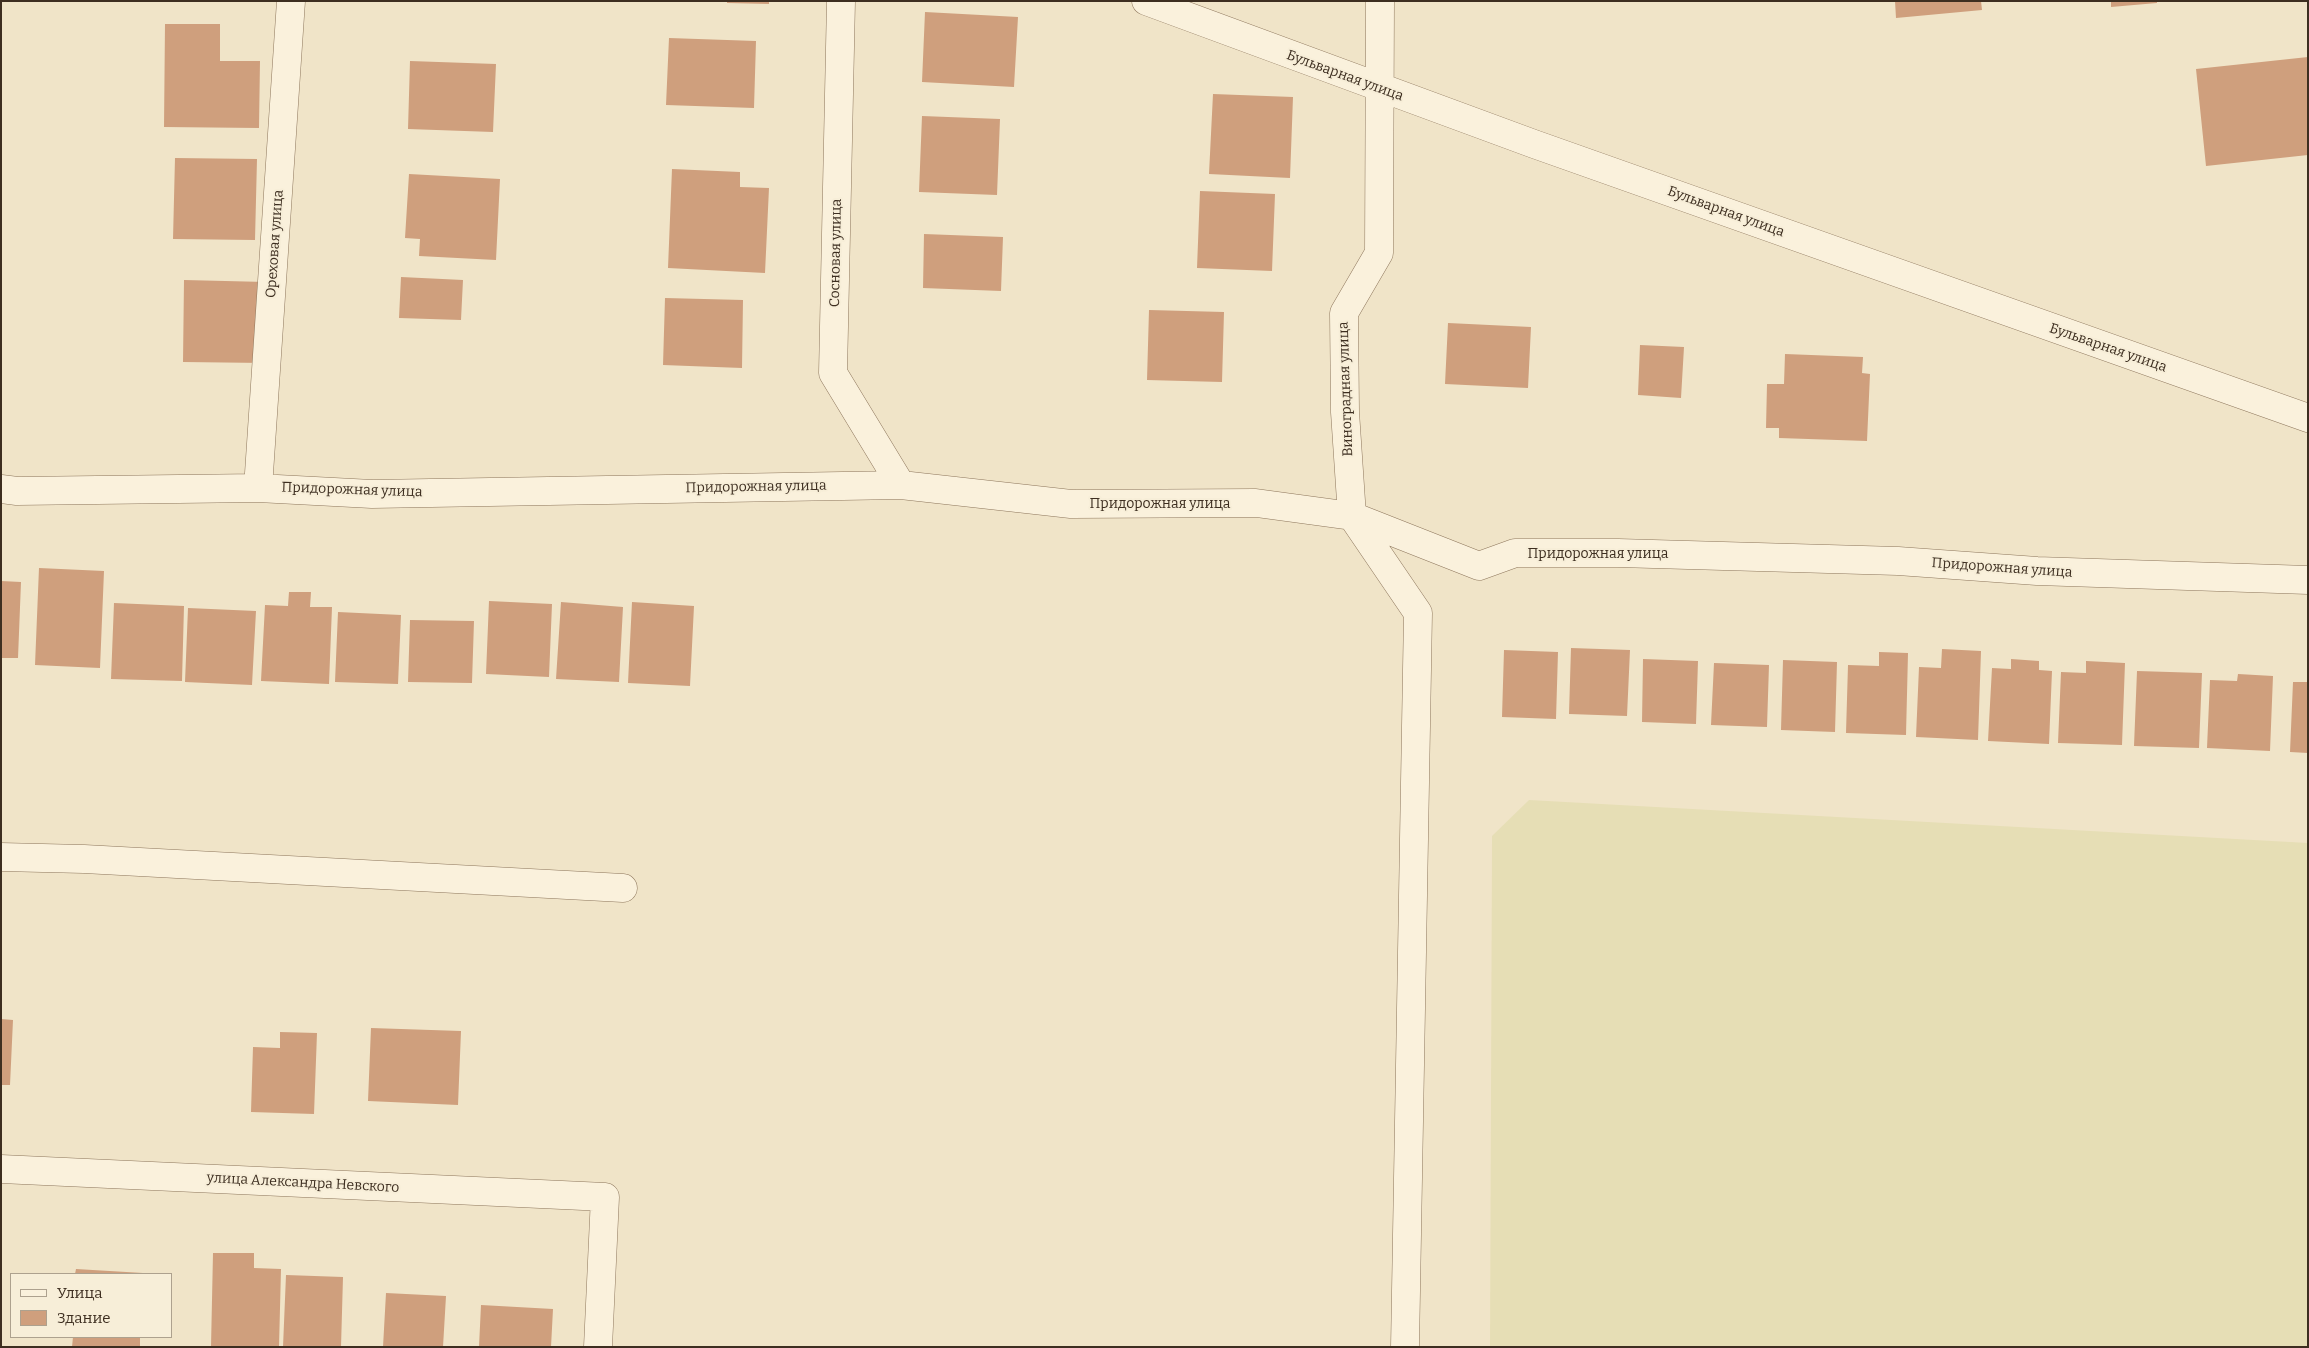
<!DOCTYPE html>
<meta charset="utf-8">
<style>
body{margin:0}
#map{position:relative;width:2309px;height:1348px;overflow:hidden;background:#f0e4c8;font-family:Bitter,serif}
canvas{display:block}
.frame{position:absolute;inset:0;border:2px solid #3d2e20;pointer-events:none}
.legend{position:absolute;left:10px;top:1273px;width:162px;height:65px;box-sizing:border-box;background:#f7eed8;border:1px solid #ada18e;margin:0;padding:6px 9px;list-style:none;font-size:15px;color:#3d2e20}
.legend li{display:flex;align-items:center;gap:10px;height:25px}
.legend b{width:25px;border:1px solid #ada18e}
</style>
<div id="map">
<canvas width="2309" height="1348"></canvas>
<div class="frame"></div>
<ul class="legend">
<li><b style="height:6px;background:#faf1dc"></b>Улица</li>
<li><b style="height:14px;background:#cf9f7d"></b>Здание</li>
</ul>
</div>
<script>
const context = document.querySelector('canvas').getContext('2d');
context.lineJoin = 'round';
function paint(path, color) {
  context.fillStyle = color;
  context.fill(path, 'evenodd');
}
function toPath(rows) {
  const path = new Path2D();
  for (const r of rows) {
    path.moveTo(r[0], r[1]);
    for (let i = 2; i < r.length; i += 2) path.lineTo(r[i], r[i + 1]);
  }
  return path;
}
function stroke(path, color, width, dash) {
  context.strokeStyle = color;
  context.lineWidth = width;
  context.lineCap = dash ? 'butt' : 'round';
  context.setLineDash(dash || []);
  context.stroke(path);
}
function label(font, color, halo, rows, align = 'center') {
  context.font = font + ' Bitter,serif';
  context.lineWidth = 4;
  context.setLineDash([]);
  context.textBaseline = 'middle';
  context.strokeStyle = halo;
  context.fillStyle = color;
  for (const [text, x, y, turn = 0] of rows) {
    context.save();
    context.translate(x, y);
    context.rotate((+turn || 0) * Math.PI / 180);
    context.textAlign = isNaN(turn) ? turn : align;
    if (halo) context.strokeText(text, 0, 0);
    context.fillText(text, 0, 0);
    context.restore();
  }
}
paint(toPath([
 [1529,800,2308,843,2308,1347,1490,1347,1492,836]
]), '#e6deb5');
paint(toPath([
 [727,1,769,1,769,4,727,3],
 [1895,1,1981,1,1982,10,1896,18],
 [2111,1,2157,1,2157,3,2111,7],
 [925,12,1018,17,1014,87,922,82],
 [165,24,220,24,220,61,260,61,259,128,164,127],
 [669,38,756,41,754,108,666,105],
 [2308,57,2308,155,2206,166,2196,69],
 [410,61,496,64,493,132,408,129],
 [1213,94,1293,97,1290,178,1209,174],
 [922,116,1000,119,997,195,919,192],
 [175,158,257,159,255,240,173,239],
 [672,169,740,172,740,187,769,188,765,273,668,268],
 [409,174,500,179,496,260,419,256,420,239,405,238],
 [1200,191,1275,194,1272,271,1197,268],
 [924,234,1003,237,1001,291,923,288],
 [401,277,463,280,461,320,399,318],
 [184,280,266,282,265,363,183,362],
 [665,298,743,300,742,368,663,365],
 [1149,310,1224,312,1222,382,1147,380],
 [1448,323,1531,327,1528,388,1445,384],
 [1640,345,1684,347,1681,398,1638,395],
 [1785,354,1863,357,1862,373,1870,374,1867,441,1779,438,1779,428,1766,428,1767,384,1784,384],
 [39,568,104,571,100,668,35,665],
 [1,581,21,582,18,658,1,658],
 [289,592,311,592,310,607,332,607,329,684,261,681,265,605,288,606],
 [489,601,552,604,549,677,486,674],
 [561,602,623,607,619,682,556,679],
 [632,602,694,606,690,686,628,683],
 [114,603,184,606,182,681,111,679],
 [188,608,256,611,252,685,185,682],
 [338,612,401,615,398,684,335,682],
 [410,620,474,621,472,683,408,682],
 [1571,648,1630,650,1627,716,1569,714],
 [1942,649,1981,651,1978,740,1916,737,1919,667,1941,668],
 [1504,650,1558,652,1556,719,1502,717],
 [1879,652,1908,653,1906,735,1846,733,1848,665,1879,666],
 [1643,659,1698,661,1696,724,1642,722],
 [2011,659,2039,661,2039,670,2052,671,2049,744,1988,741,1992,668,2011,669],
 [1783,660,1837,662,1835,732,1781,730],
 [2086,661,2125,663,2122,745,2058,743,2061,672,2086,673],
 [1714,663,1769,665,1767,727,1711,725],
 [2137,671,2202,673,2199,748,2134,746],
 [2238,674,2273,676,2270,751,2207,748,2210,680,2237,681],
 [2293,682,2308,682,2308,753,2290,752],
 [1,1019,13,1020,10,1085,1,1085],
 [371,1028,461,1031,458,1105,368,1101],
 [280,1032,317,1033,314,1114,251,1112,253,1047,280,1048],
 [213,1253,254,1253,254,1268,281,1269,279,1347,211,1347],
 [76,1269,143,1273,143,1274,75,1274],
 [286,1275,343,1277,341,1347,283,1347],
 [386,1293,446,1296,443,1347,383,1347],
 [481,1305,553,1309,551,1347,479,1347],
 [73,1337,140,1337,140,1347,72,1347]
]), '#cf9f7d');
const minor = toPath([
 [841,1,833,373,901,485],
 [1146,1,1534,144,2308,418],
 [258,488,291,1],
 [1,489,17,491,258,488,372,494,901,485,1071,504,1256,503,1352,516,1479,566,1515,553,1618,553,1898,561,2037,571,2308,580],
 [1352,516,1418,613,1405,1347],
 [1352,516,1345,412,1344,313,1379,253,1380,1],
 [1,857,84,859,623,888],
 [1,1169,605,1197,598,1347]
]);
stroke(minor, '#8d765c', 29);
stroke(minor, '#faf1dc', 28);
label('14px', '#3d2e20', '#f7eed8', [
 ["Бульварная улица",1345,76,20],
 ["Бульварная улица",1726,212,20],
 ["Ореховая улица",275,244,-86],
 ["Сосновая улица",836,253,-89],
 ["Бульварная улица",2108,348,19],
 ["Виноградная улица",1346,389,-92],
 ["Придорожная улица",756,487,-1],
 ["Придорожная улица",352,490,2],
 ["Придорожная улица",1160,504],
 ["Придорожная улица",1598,554],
 ["Придорожная улица",2002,568,4],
 ["улица Александра Невского",303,1183,3]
]);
</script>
